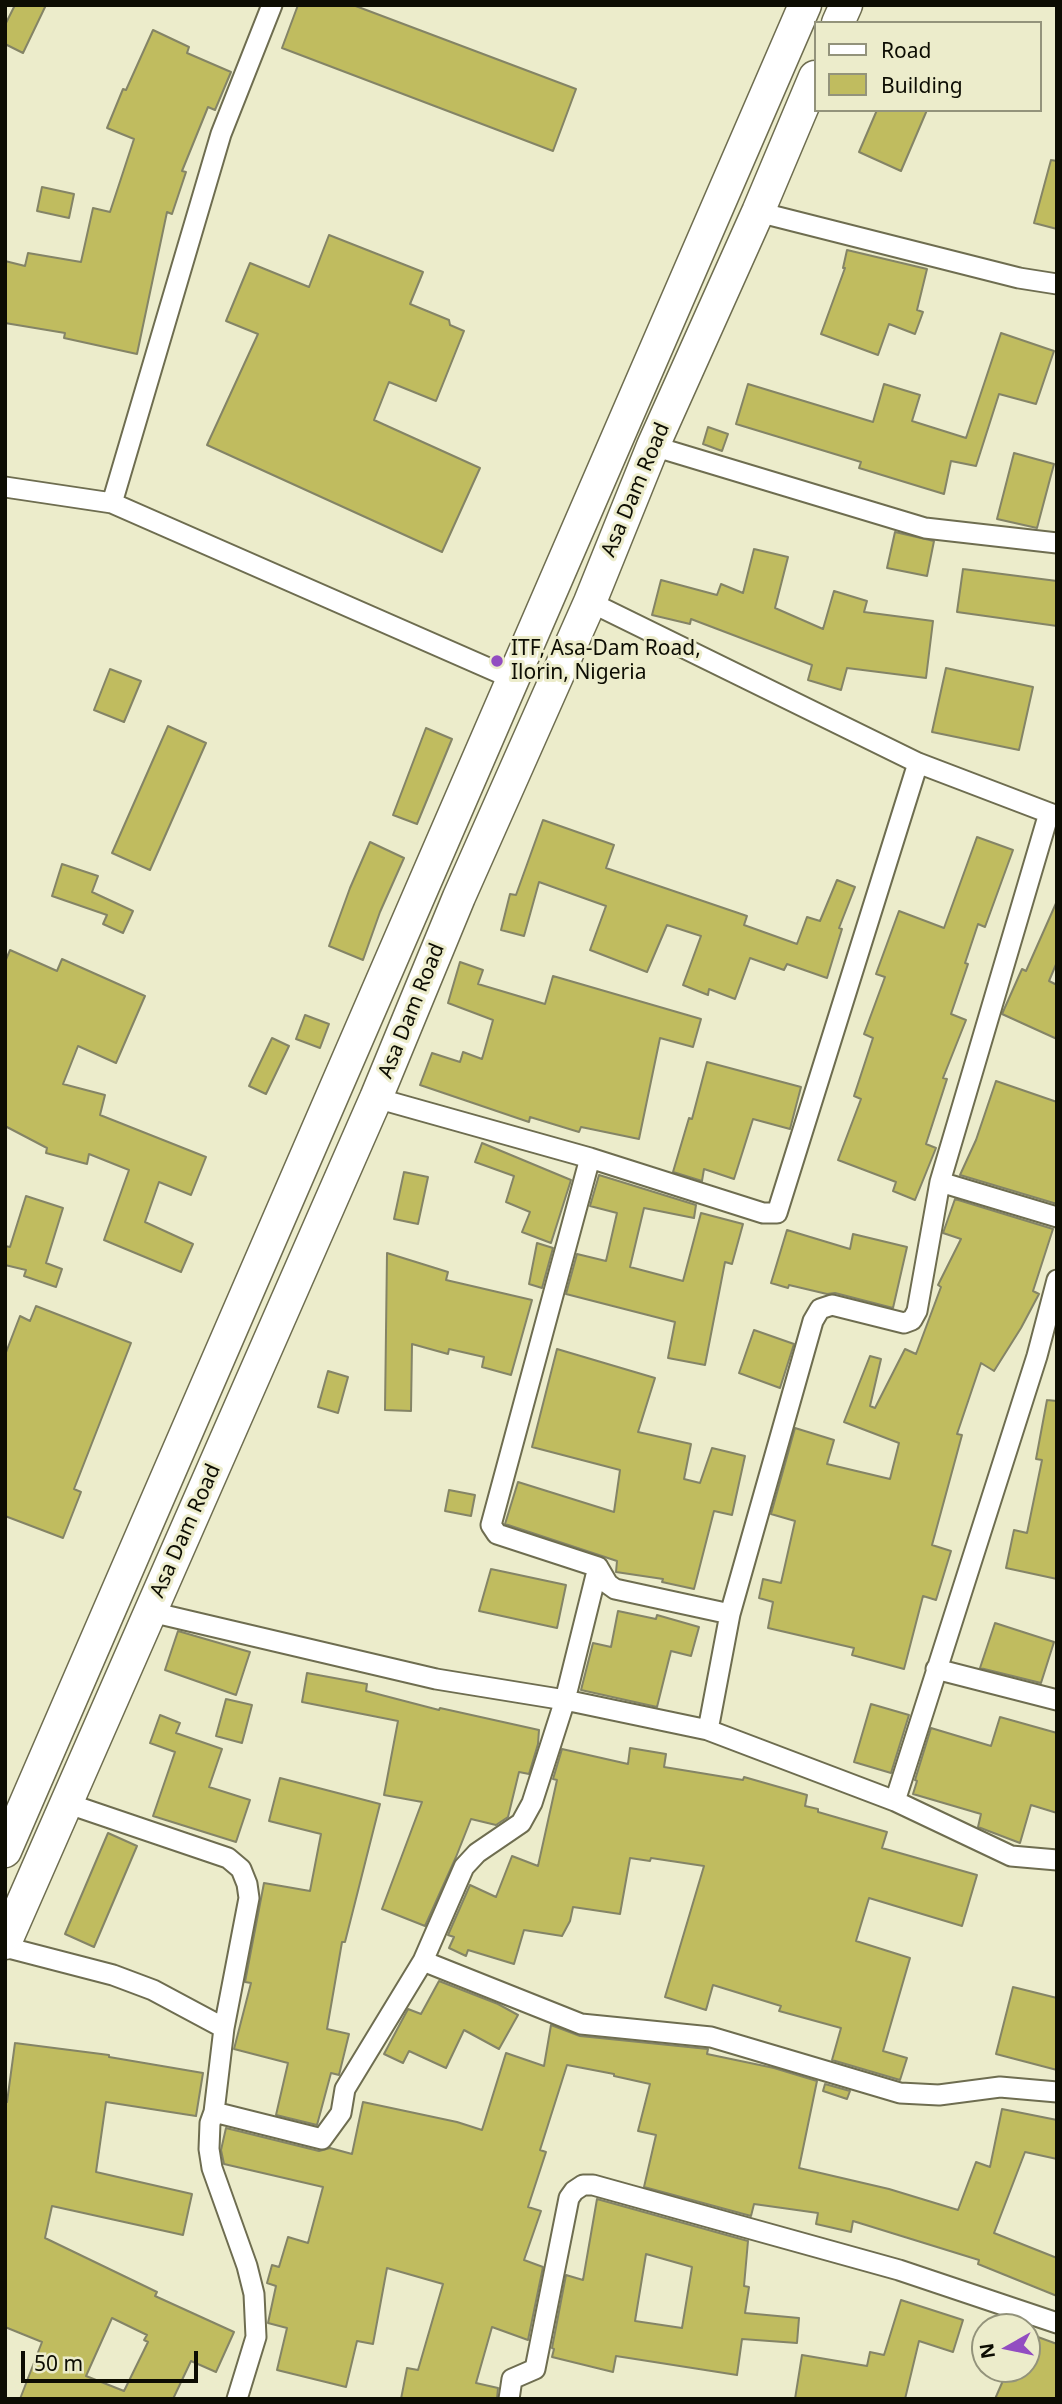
<!DOCTYPE html>
<style>
body{margin:0}
#map{position:relative;width:1062px;height:2404px;overflow:hidden;background:#ececcb;font-family:"Noto Sans",sans-serif}
canvas{display:block}
.frame{position:absolute;inset:0;border:7px solid #0d0d03;pointer-events:none}
.legend{position:absolute;left:814px;top:21px;width:228px;height:91px;box-sizing:border-box;background:#ececcb;border:2px solid #93937b;margin:0;padding:9px 12px;list-style:none;font-size:21px;color:#0d0d03}
.legend li{display:flex;align-items:center;gap:14px;height:35px}
.legend b{width:35px;border:2px solid #93937b}
.north{position:absolute;left:971px;top:2313px;width:70px;height:70px;box-sizing:border-box;background:#ececcb;border:2px solid #93937b;border-radius:50%;rotate:261deg;font-size:19px;font-weight:700;line-height:28px;text-align:center;color:#0d0d03}
.north::after{content:'';display:block;margin:auto;width:24px;height:32px;background:#924dc1;clip-path:polygon(50% 0,100% 100%,50% 72%,0 100%)}
.scale{position:absolute;left:21px;top:2351px;width:177px;height:32px;box-sizing:border-box;border:4px solid #0d0d03;border-top:0;padding-left:9px;font-size:21px;line-height:24px;white-space:nowrap;color:#0d0d03;-webkit-text-stroke:5px #ececcb;paint-order:stroke}
</style>
<div id="map">
<canvas width="1062" height="2404"></canvas>
<div class="frame"></div>
<ul class="legend">
<li><b style="height:9px;background:#fff"></b>Road</li>
<li><b style="height:19px;background:#c0bc5f"></b>Building</li>
</ul>
<div class="north">N</div>
<div class="scale">50 m</div>
</div>
<script>
const context = document.querySelector('canvas').getContext('2d');
context.lineJoin = 'round';
function paint(path, color) {
  context.fillStyle = color;
  context.fill(path, 'evenodd');
}
function toPath(rows) {
  const path = new Path2D();
  for (const r of rows) {
    path.moveTo(r[0], r[1]);
    for (let i = 2; i < r.length; i += 2) path.lineTo(r[i], r[i + 1]);
  }
  return path;
}
function stroke(path, color, width, dash) {
  context.strokeStyle = color;
  context.lineWidth = width;
  context.lineCap = dash ? 'butt' : 'round';
  context.setLineDash(dash || []);
  context.stroke(path);
}
function label(font, color, halo, rows, align = 'center') {
  context.font = font + ' "Noto Sans",sans-serif';
  context.lineWidth = 6;
  context.setLineDash([]);
  context.textBaseline = 'middle';
  context.strokeStyle = halo;
  context.fillStyle = color;
  for (const [text, x, y, turn = 0] of rows) {
    context.save();
    context.translate(x, y);
    context.rotate((+turn || 0) * Math.PI / 180);
    context.textAlign = isNaN(turn) ? turn : align;
    if (halo) context.strokeText(text, 0, 0);
    context.fillText(text, 0, 0);
    context.restore();
  }
}
const building = toPath([
 [15,5,46,5,23,53,5,44,5,25,15,5],
 [298,5,353,5,576,89,553,151,282,48,298,5],
 [153,30,189,47,187,53,231,72,215,110,208,107,182,171,186,172,172,214,167,212,137,354,64,338,65,333,5,323,5,261,25,266,28,253,81,262,93,208,110,212,134,139,107,128,123,89,126,90,153,30],
 [877,110,927,110,901,171,859,152,877,110],
 [1051,160,1057,161,1057,229,1034,223,1051,160],
 [42,187,74,194,69,218,37,211,42,187],
 [329,235,423,272,410,304,449,320,450,325,464,331,436,401,389,382,374,420,480,468,442,552,207,445,258,334,226,321,250,263,309,287,329,235],
 [847,250,927,269,917,310,923,312,915,334,889,324,878,355,821,334,845,268,843,268,847,250],
 [1001,333,1054,351,1036,404,999,394,976,466,951,461,944,494,859,468,861,462,736,424,748,384,873,422,884,384,920,395,912,421,966,438,1001,333],
 [708,427,728,434,722,451,703,444,708,427],
 [1014,453,1054,464,1037,528,997,519,1014,453],
 [895,532,934,541,927,576,887,568,895,532],
 [754,549,788,557,775,608,823,629,834,591,867,601,864,612,933,621,926,678,847,668,841,690,808,680,812,665,691,619,690,624,652,615,661,580,717,595,721,584,743,593,754,549],
 [963,569,1057,581,1057,626,957,612,963,569],
 [946,668,1033,687,1019,750,932,732,946,668],
 [110,669,141,681,124,722,94,710,110,669],
 [168,726,206,743,150,870,112,853,168,726],
 [426,728,452,739,417,824,393,815,426,728],
 [543,820,614,845,606,868,747,916,744,925,797,944,807,917,820,921,837,880,855,887,839,928,842,929,827,978,787,964,784,970,750,958,735,999,709,989,708,995,683,985,701,936,667,925,647,972,590,950,606,906,539,882,524,936,501,930,510,894,516,895,543,820],
 [977,837,1013,850,985,927,978,924,965,963,968,964,951,1014,966,1020,943,1078,947,1079,926,1144,936,1148,915,1200,893,1191,896,1182,838,1160,861,1099,854,1096,873,1038,864,1034,885,977,876,974,899,911,944,928,977,837],
 [370,842,404,858,380,912,363,960,329,946,350,888,370,842],
 [62,864,98,876,92,892,133,911,123,933,103,924,107,915,52,896,62,864],
 [1057,901,1057,962,1049,981,1057,985,1057,1039,1002,1014,1022,969,1026,971,1057,901],
 [10,950,57,971,62,959,145,996,116,1063,78,1046,63,1084,105,1095,100,1115,206,1157,191,1195,159,1182,145,1222,193,1244,181,1272,104,1240,129,1170,89,1154,87,1164,46,1153,47,1148,5,1126,5,962,10,950],
 [460,962,483,970,478,984,545,1004,553,976,701,1019,693,1047,660,1038,639,1139,581,1127,579,1132,530,1117,529,1122,420,1085,432,1053,460,1062,463,1052,482,1059,493,1020,448,1003,460,962],
 [305,1015,329,1024,320,1048,296,1039,305,1015],
 [272,1038,289,1046,266,1094,249,1086,272,1038],
 [707,1062,801,1087,790,1129,753,1119,734,1179,704,1169,702,1181,673,1172,689,1118,692,1119,707,1062],
 [996,1081,1057,1102,1057,1204,960,1175,976,1140,996,1081],
 [482,1143,571,1180,551,1243,522,1232,530,1212,506,1202,514,1176,475,1162,482,1143],
 [404,1172,428,1177,418,1224,394,1219,404,1172],
 [599,1175,696,1205,694,1218,644,1208,630,1267,683,1281,701,1213,743,1224,732,1264,725,1262,705,1365,668,1358,675,1322,566,1294,577,1254,606,1261,617,1213,590,1206,599,1175],
 [26,1196,63,1208,46,1263,62,1269,56,1287,24,1276,26,1270,5,1265,5,1246,10,1247,26,1196],
 [955,1199,1053,1229,1033,1291,1039,1294,1021,1328,994,1371,981,1363,957,1434,962,1435,932,1545,951,1551,936,1600,923,1596,904,1669,852,1655,854,1648,768,1628,773,1602,759,1598,763,1579,781,1583,795,1521,771,1514,795,1428,834,1440,827,1464,890,1479,899,1443,844,1422,870,1356,881,1359,870,1406,875,1408,905,1349,916,1354,941,1287,938,1285,961,1239,943,1233,955,1199],
 [787,1230,850,1249,853,1234,907,1247,893,1308,835,1293,827,1294,789,1285,788,1288,771,1283,787,1230],
 [537,1243,553,1248,542,1288,529,1284,537,1243],
 [387,1253,448,1272,446,1280,532,1300,511,1375,482,1367,484,1357,449,1349,448,1354,412,1344,411,1411,385,1410,387,1253],
 [36,1306,131,1343,74,1489,81,1492,63,1538,5,1516,5,1355,20,1316,30,1321,36,1306],
 [754,1330,794,1344,780,1388,739,1373,754,1330],
 [557,1349,655,1378,638,1432,691,1444,684,1479,700,1483,712,1448,745,1456,732,1515,714,1511,694,1589,662,1582,663,1579,616,1572,617,1561,505,1524,518,1482,614,1512,620,1470,532,1447,557,1349],
 [328,1371,348,1377,338,1413,318,1407,328,1371],
 [1047,1400,1057,1401,1057,1579,1006,1568,1014,1530,1027,1533,1042,1460,1036,1459,1047,1400],
 [449,1490,475,1495,471,1516,445,1511,449,1490],
 [491,1569,566,1585,557,1628,479,1611,491,1569],
 [618,1611,656,1619,657,1615,699,1627,691,1656,671,1651,657,1707,581,1690,593,1643,611,1647,618,1611],
 [995,1623,1054,1642,1041,1683,980,1668,995,1623],
 [178,1631,250,1652,236,1695,165,1670,178,1631],
 [307,1673,367,1684,366,1691,439,1710,440,1708,539,1730,538,1744,529,1774,519,1772,508,1817,496,1825,471,1819,456,1857,425,1926,382,1909,422,1802,384,1795,398,1721,302,1702,307,1673],
 [226,1699,252,1705,242,1743,216,1736,226,1699],
 [871,1704,909,1715,891,1773,854,1762,871,1704],
 [160,1715,180,1723,176,1733,222,1749,209,1787,250,1800,236,1842,153,1816,175,1752,150,1743,160,1715],
 [1000,1717,1057,1733,1057,1813,1031,1805,1020,1843,978,1827,981,1814,913,1794,917,1781,915,1780,931,1728,991,1746,1000,1717],
 [630,1748,666,1754,664,1767,743,1780,744,1777,807,1795,805,1806,818,1809,818,1812,887,1832,882,1848,977,1875,962,1926,869,1898,856,1941,910,1958,883,2051,907,2058,900,2080,832,2060,841,2028,779,2011,781,2006,713,1985,706,2010,665,1997,704,1866,651,1858,650,1861,630,1858,620,1914,573,1907,570,1921,562,1936,524,1930,514,1964,468,1950,466,1956,449,1948,454,1937,448,1935,470,1885,496,1897,512,1856,538,1866,557,1780,553,1779,562,1749,628,1764,630,1748],
 [280,1778,380,1804,345,1942,342,1942,327,2029,349,2034,339,2075,331,2073,317,2125,276,2115,288,2063,234,2049,251,1983,245,1982,264,1883,310,1891,321,1834,269,1821,280,1778],
 [108,1833,137,1846,94,1947,65,1934,108,1833],
 [439,1981,498,2004,518,2015,499,2049,464,2030,446,2068,409,2051,403,2063,384,2054,408,2009,421,2014,439,1981],
 [1013,1987,1057,1998,1057,2070,996,2054,1013,1987],
 [551,2025,580,2036,708,2049,707,2054,774,2068,817,2081,799,2168,889,2189,958,2210,976,2162,990,2167,1002,2109,1057,2120,1057,2159,1025,2152,994,2233,1057,2258,1057,2296,978,2264,979,2260,853,2221,851,2232,816,2224,818,2213,754,2204,751,2216,644,2187,656,2135,638,2131,650,2084,614,2076,614,2074,567,2065,540,2150,546,2152,528,2207,541,2211,524,2260,543,2267,528,2340,492,2327,476,2383,498,2388,497,2399,401,2399,407,2368,418,2370,443,2284,387,2268,373,2344,357,2341,346,2387,277,2370,287,2328,268,2323,276,2286,267,2283,272,2265,279,2267,288,2237,308,2243,323,2187,224,2164,221,2150,226,2128,319,2151,330,2148,352,2154,363,2102,457,2122,482,2130,506,2053,544,2066,551,2025],
 [15,2043,109,2055,109,2057,203,2073,196,2116,106,2102,96,2172,192,2194,183,2235,52,2206,45,2238,157,2292,155,2296,234,2332,216,2372,191,2361,173,2399,20,2399,42,2342,5,2327,5,2102,7,2102,15,2043],
 [112,2318,147,2335,144,2340,148,2342,124,2391,86,2376,112,2318],
 [825,2084,850,2091,847,2099,823,2091,825,2084],
 [597,2199,748,2241,744,2286,749,2287,745,2313,799,2318,797,2343,742,2339,737,2375,616,2356,613,2372,552,2357,554,2349,552,2348,566,2275,583,2280,597,2199],
 [646,2254,692,2267,682,2328,635,2321,646,2254],
 [901,2300,963,2320,953,2352,919,2341,905,2399,795,2399,802,2355,867,2366,870,2352,884,2355,901,2300],
 [1027,2333,1057,2344,1057,2399,995,2399,1008,2369,1027,2369,1027,2333]
]);
paint(building, '#c0bc5f');
stroke(building, '#848466', 2);
const street = toPath([
 [758,212,1019,278,1057,284],
 [653,446,925,528,1057,543],
 [5,487,112,503,511,678],
 [112,503,221,134,272,5],
 [590,602,918,763,1057,816],
 [376,1098,590,1158,763,1213,777,1213,918,763],
 [590,1158,491,1525,497,1534,598,1567,608,1584,615,1589,730,1614],
 [940,1182,1057,1217],
 [151,1612,436,1679,565,1700,708,1730,895,1801,1011,1856,1057,1860],
 [936,1669,1057,1700],
 [708,1730,730,1614,813,1321,820,1309,832,1305,904,1323,912,1320,917,1311,940,1182,1049,813],
 [895,1801,1037,1356,1057,1280],
 [66,1803,228,1858,241,1869,247,1884,249,1898,224,2028],
 [5,1947,113,1975,153,1990,224,2028,214,2112,210,2123,209,2149,212,2168,247,2266,254,2294,256,2337,237,2399],
 [423,1961,581,2024,711,2037,900,2093,939,2095,1000,2087,1057,2092],
 [214,2112,322,2139,341,2113,345,2089,423,1961,464,1867,477,1853,521,1823,532,1803,565,1700,598,1567],
 [509,2399,512,2379,535,2369,569,2198,574,2191,583,2185,593,2185,899,2270,1057,2323]
]);
const primary = toPath([
 [838,23,846,5],
 [5,1851,805,5],
 [5,1943,376,1098,459,897,590,602,653,446,758,212,815,77]
]);
stroke(street, '#6e6d50', 23);
stroke(primary, '#6e6d50', 35);
stroke(street, '#fff', 19);
stroke(primary, '#fff', 32);
for (const [x, y, r, color] of [
 [497,661,7,"#924dc1"]
]) {
  const dot = new Path2D();
  dot.arc(x, y, r, 0, 2 * Math.PI);
  context.fillStyle = color;
  context.fill(dot);
  stroke(dot, '#ececcb', 2.5);
}
label('21px', '#0d0d03', '#ececcb', [
 ["Asa Dam Road",636,490,-67],
 ["Asa Dam Road",412,1011,-68],
 ["Asa Dam Road",186,1531,-66]
]);
label('21px', '#0d0d03', '#ececcb', [
 ["ITF, Asa-Dam Road,",511,649],
 ["Ilorin, Nigeria",511,673]
], 'left');
</script>
